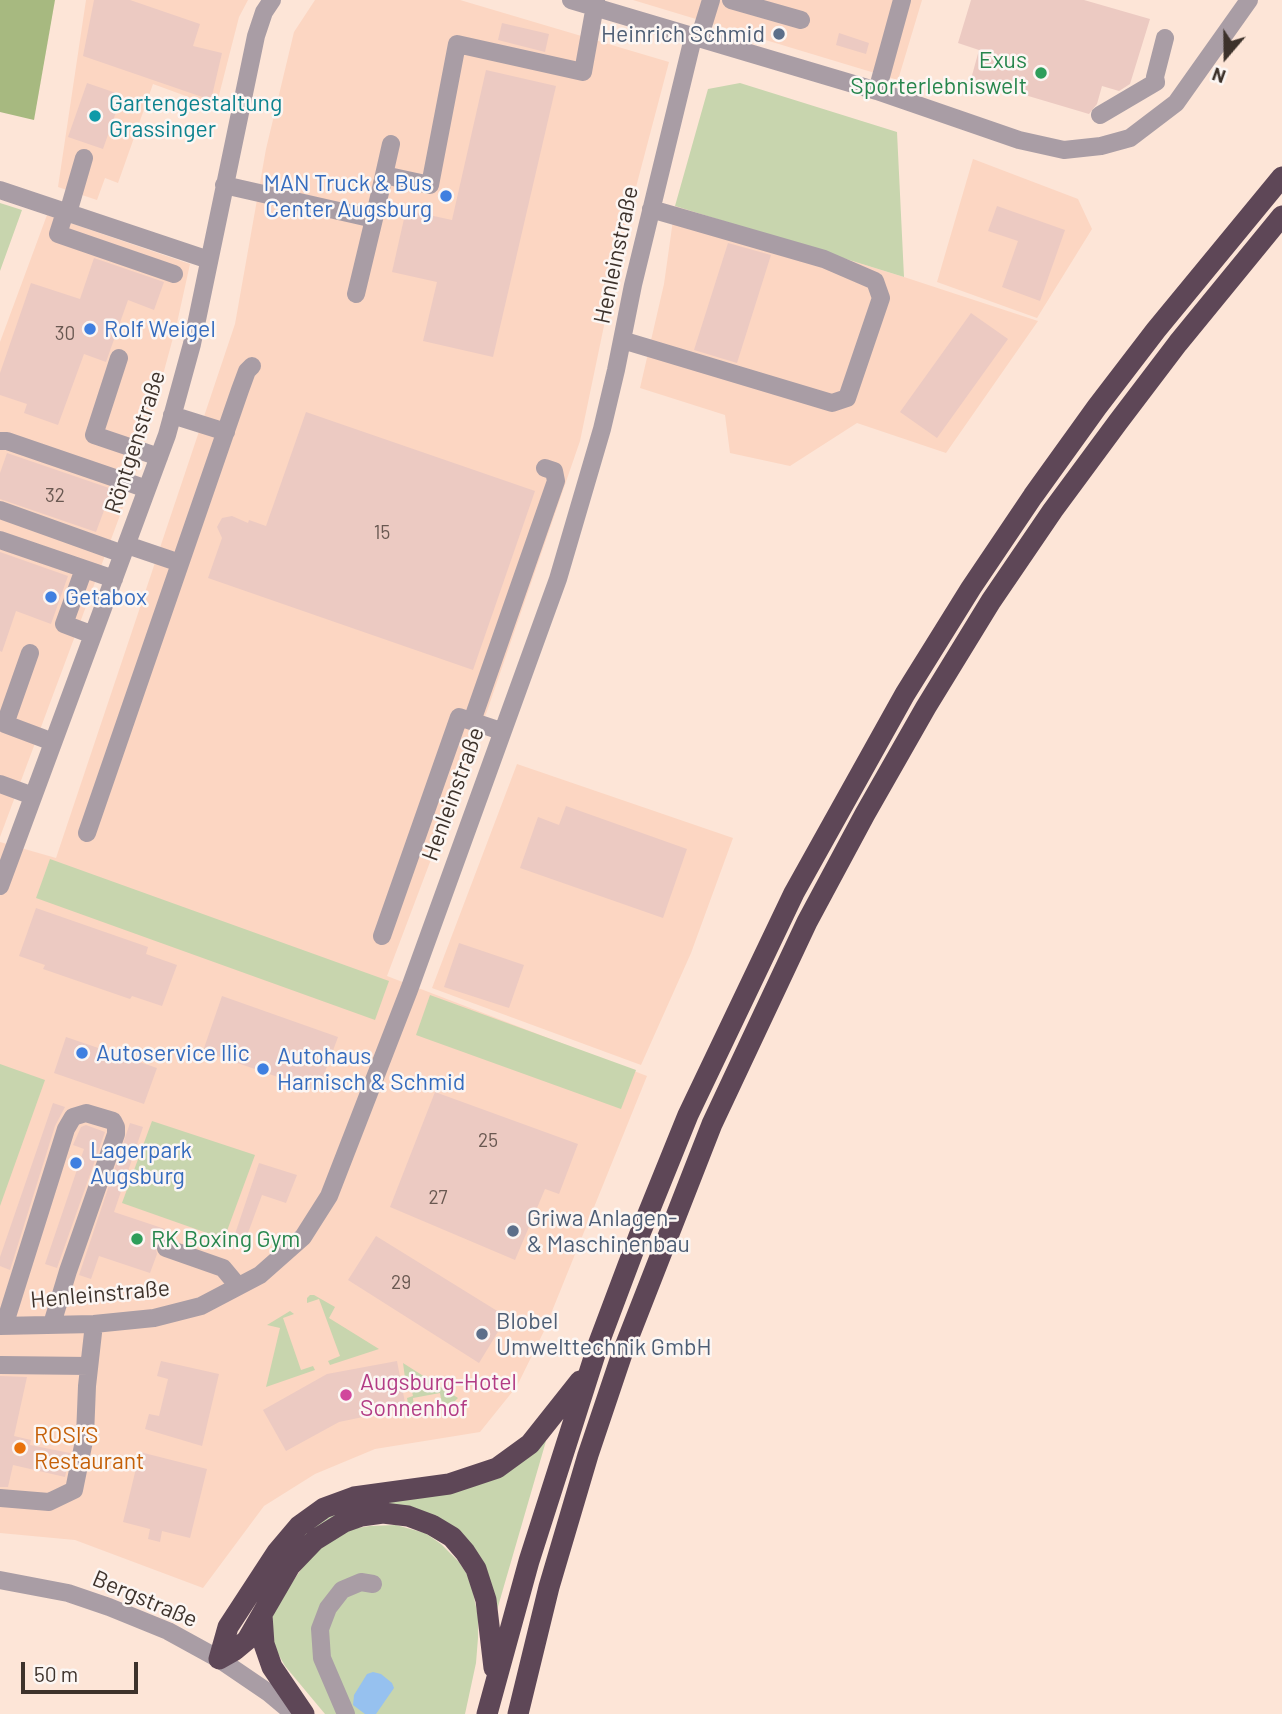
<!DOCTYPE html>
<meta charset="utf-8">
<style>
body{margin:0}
#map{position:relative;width:1282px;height:1714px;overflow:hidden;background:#fde5d7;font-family:Barlow,sans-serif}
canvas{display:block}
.north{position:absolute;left:1191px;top:21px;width:70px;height:70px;-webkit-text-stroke:5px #fcf6f3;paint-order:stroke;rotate:200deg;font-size:19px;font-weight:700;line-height:28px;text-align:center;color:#3d322b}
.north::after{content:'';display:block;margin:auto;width:24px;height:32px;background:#3d322b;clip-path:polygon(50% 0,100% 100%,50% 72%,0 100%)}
.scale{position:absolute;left:21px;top:1662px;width:117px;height:32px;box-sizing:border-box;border:4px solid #3d322b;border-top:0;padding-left:9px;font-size:21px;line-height:24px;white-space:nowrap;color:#3d322b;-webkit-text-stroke:5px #fcf6f3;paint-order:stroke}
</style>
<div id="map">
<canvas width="1282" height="1714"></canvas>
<div class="north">N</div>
<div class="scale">50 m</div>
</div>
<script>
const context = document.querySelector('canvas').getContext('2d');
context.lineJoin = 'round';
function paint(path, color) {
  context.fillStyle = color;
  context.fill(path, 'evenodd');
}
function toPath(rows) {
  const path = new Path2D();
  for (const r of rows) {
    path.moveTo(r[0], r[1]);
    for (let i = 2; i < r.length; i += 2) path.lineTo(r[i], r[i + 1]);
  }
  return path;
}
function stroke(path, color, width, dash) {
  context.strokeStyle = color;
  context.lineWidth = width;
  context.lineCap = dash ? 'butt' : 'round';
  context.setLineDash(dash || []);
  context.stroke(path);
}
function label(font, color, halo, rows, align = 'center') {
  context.font = font + ' Barlow,sans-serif';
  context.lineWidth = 5;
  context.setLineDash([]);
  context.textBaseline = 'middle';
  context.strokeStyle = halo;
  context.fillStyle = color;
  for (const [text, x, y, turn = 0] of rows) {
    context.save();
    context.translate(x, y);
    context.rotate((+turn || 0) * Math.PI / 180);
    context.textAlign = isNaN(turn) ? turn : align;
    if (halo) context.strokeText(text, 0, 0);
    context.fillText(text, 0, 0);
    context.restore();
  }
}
paint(toPath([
 [86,0,248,0,239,17,216,107,153,84,118,183,105,178,97,200,58,187],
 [315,0,460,0,669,62,621,244,580,441,487,711,387,976,647,1076,544,1331,517,1386,480,1432,375,1449,315,1474,264,1506,203,1588,75,1540,0,1533,0,842,56,858,235,324,266,149,294,32],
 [633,0,922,0,898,80],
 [973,159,1078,199,1092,229,1037,318,937,282],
 [675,206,904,277,1038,321,946,453,857,423,790,466,730,453,725,415,640,388,664,284],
 [47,215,190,264,177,323,138,467,0,837,0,342],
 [517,764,733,838,691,953,641,1065,432,988]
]), '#fcd6c2');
paint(toPath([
 [740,83,897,132,904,277,675,206,708,89],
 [0,203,22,210,0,271],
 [50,859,389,981,375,1020,36,898],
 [430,995,636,1070,621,1109,416,1035],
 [0,1064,45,1080,0,1206],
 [152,1121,255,1155,224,1239,122,1203],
 [310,1295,314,1295,335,1307,329,1318,379,1349,330,1365,328,1361,340,1356,319,1299,307,1303,307,1298],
 [290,1311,294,1314,283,1318,301,1370,313,1366,315,1370,266,1387,280,1328,267,1325],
 [403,1363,458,1398,454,1402,442,1405,440,1393,413,1398,414,1410,409,1409,407,1398,413,1396,409,1378,405,1378],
 [546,1441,497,1610,483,1567,381,1507,266,1583,306,1529,328,1516],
 [396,1525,425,1533,441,1544,459,1562,470,1579,478,1616,478,1638,476,1663,465,1714,325,1714,285,1666,273,1645,270,1625,277,1604,314,1551,351,1529,370,1526]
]), '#c8d5ae');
paint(toPath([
 [0,0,55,0,34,120,0,112]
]), '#a7b980');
paint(toPath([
 [373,1672,381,1674,392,1683,394,1688,376,1714,365,1714,353,1705,354,1695,367,1674]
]), '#96c1ef');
paint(toPath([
 [94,0,130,0,200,24,193,46,222,53,211,100,83,56],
 [971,0,1084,0,1150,19,1130,84,1119,91,1102,86,1097,104,1089,114,971,79,979,50,958,43],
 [502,23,549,34,545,52,498,40],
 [839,33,869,43,866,54,836,45],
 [486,70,556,86,493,357,423,341,437,282,392,272,406,210,452,220],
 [87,83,122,95,103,149,68,137],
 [997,206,1065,230,1040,301,1002,287,1018,241,988,231],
 [728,243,771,255,737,363,694,350],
 [94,258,164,282,154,310,128,300,106,362,84,354,58,425,24,413,27,404,0,395,0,373,31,283,80,299],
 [971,313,1008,339,937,438,900,412],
 [306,412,535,491,473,670,208,578,222,538,217,527,222,518,232,516,248,523,249,520,266,526],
 [7,453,112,489,96,532,0,499,0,473],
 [0,552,68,576,51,624,16,611,2,652,0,651],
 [566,806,687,849,663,918,520,868,538,817,559,825],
 [36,908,148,947,146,954,177,965,162,1006,132,996,130,999,43,969,45,965,19,956],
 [459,943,524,965,509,1008,444,987],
 [222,996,338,1037,318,1091,203,1051],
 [66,1037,157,1068,144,1104,54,1073],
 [435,1092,578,1144,559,1194,545,1189,515,1260,390,1207],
 [53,1103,65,1107,55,1126,10,1270,0,1266,0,1257],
 [130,1123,143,1127,114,1212,165,1229,162,1237,155,1245,157,1254,150,1273,99,1256,91,1279,79,1275],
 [86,1125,105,1132,57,1268,45,1264,84,1149,73,1145,81,1127],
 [259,1163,297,1175,286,1203,262,1195,245,1241,234,1237],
 [376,1236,507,1317,479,1363,348,1280],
 [161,1361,219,1374,202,1446,145,1429,149,1414,159,1416,168,1379,157,1376],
 [397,1361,406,1408,339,1422,286,1451,263,1410,327,1374],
 [0,1376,27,1377,14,1436,31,1440,30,1445,70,1453,65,1477,13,1465,8,1487,0,1487],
 [140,1452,207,1469,190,1538,162,1531,160,1542,148,1539,150,1529,123,1522]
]), '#eccac2');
stroke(toPath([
 [571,0,877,91,1019,140,1064,150,1101,146,1130,138,1176,103,1249,0],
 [731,0,801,20],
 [699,39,711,0],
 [877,91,902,0],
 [1100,115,1156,82,1155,77,1165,38],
 [384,175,430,185,457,44,583,72,596,0],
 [224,185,374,219,356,294],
 [0,190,209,260],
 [65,212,58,234,174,274],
 [68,213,84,158],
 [374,219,391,144],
 [622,340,832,403,847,398,881,298,875,281,824,259,651,209],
 [119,358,94,435,159,457],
 [172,415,226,432],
 [0,441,7,441,147,489],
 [0,510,123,554],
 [0,540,114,579],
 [127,545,180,563],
 [84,569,64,624,93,635],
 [30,653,5,724,53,742],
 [472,721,556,481,554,471,545,468],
 [0,784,33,796],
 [87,833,240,390,247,371,252,366],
 [0,886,167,435,192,344,256,36,264,12,272,0],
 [382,936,459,717,501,731],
 [166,1248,223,1268,238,1286],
 [0,1326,94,1324,154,1318,201,1306,260,1275,303,1237,329,1196,409,990,558,579,602,429,616,370,633,285,693,38],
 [4,1326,66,1129,73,1117,86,1113,113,1121,116,1127,116,1134,68,1271,52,1324],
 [0,1365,89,1366],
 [0,1498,49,1502,74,1490,85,1436,87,1386,94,1324],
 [0,1580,68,1593,109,1607,168,1631,219,1659,269,1693,294,1714],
 [346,1714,322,1658,320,1629,328,1608,342,1590,361,1582,373,1584]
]), '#a99da5', 18);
stroke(toPath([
 [262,1615,264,1644,272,1667,304,1714],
 [219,1659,228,1627,277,1552,299,1526,324,1508,354,1497,449,1484,497,1468,530,1444,580,1381],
 [219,1659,235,1650,247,1640,290,1566,315,1540,344,1522,361,1516,383,1513,408,1516,432,1525,452,1537,465,1552,476,1569,486,1600,494,1668],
 [487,1714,529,1561,598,1345,639,1236,688,1115,794,893,905,694,971,588,1033,496,1097,407,1156,330,1282,177],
 [518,1714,549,1587,588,1455,622,1354,712,1124,807,922,865,814,926,707,991,601,1053,510,1118,422,1178,343,1282,216]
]), '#5e4757', 21);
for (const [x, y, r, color] of [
 [779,34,7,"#5c6f8a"],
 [1041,73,7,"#2e9e5b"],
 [95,116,7,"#0f9aa8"],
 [446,196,7,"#3f7fe0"],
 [90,329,7,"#3f7fe0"],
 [51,597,7,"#3f7fe0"],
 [82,1053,7,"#3f7fe0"],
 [263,1069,7,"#3f7fe0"],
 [76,1163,7,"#3f7fe0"],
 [513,1231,7,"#5c6f8a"],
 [137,1239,7,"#2e9e5b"],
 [482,1334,7,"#5c6f8a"],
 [346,1395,7,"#d1479c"],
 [20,1448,7,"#e8710a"]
]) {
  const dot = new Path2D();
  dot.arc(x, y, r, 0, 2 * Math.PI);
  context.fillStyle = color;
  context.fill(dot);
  stroke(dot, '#fcf6f3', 2.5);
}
label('19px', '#695851', null, [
 ["30",65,334],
 ["32",55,496],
 ["15",382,533],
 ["25",488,1141],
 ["27",438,1198],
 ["29",401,1283]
]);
label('23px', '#4e5e75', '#fcf6f3', [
 ["Heinrich Schmid",765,34,"right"],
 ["Griwa Anlagen-",527,1218],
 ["& Maschinenbau",527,1244],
 ["Blobel",496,1321],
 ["Umwelttechnik GmbH",496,1347]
], 'left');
label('23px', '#27864d', '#fcf6f3', [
 ["Exus",1027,60],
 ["Sporterlebniswelt",1027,86],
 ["RK Boxing Gym",151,1239,"left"]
], 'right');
label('23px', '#0d838f', '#fcf6f3', [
 ["Gartengestaltung",109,103],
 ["Grassinger",109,129]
], 'left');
label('23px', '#366cbe', '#fcf6f3', [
 ["MAN Truck & Bus",432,183,"right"],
 ["Center Augsburg",432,209,"right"],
 ["Rolf Weigel",104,329],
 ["Getabox",65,597],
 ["Autoservice Ilic",96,1053],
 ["Autohaus",277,1056],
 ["Harnisch & Schmid",277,1082],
 ["Lagerpark",90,1150],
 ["Augsburg",90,1176]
], 'left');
label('23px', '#3d322b', '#fcf6f3', [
 ["Henleinstraße",616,255,-78],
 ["Röntgenstraße",135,442,-72],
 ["Henleinstraße",453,794,-70],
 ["Henleinstraße",100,1294,-5],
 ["Bergstraße",145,1599,23]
]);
label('23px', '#b23c85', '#fcf6f3', [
 ["Augsburg-Hotel",360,1382],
 ["Sonnenhof",360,1408]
], 'left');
label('23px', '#c56008', '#fcf6f3', [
 ["ROSI’S",34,1435],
 ["Restaurant",34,1461]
], 'left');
</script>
